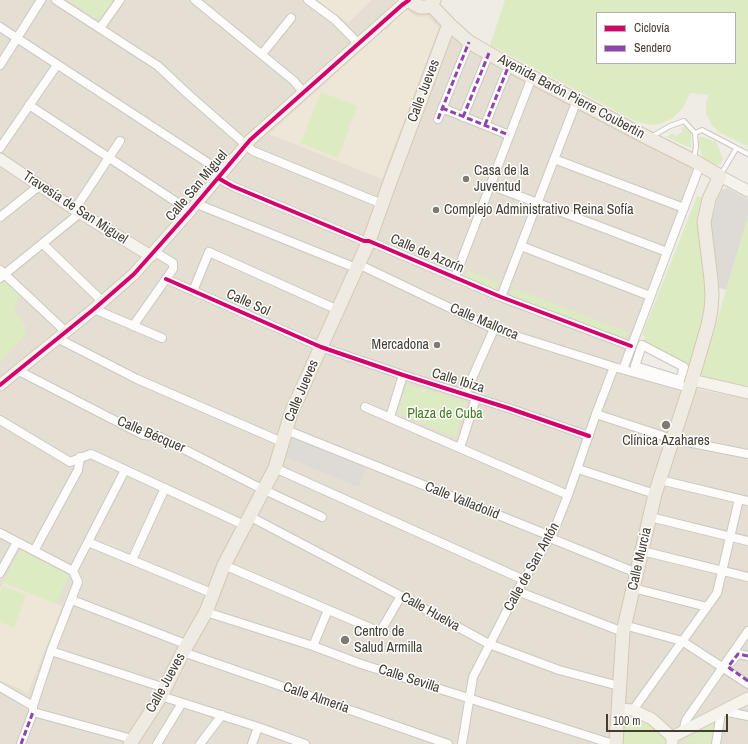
<!DOCTYPE html>
<meta charset="utf-8">
<style>
body{margin:0}
#map{position:relative;width:748px;height:744px;overflow:hidden;background:#efece6;font-family:"Archivo Narrow",sans-serif}
canvas{display:block}
.legend{position:absolute;left:596px;top:12px;width:140px;height:52px;box-sizing:border-box;background:#fff;border:1px solid #b4b1ad;margin:0;padding:5px 7px;list-style:none;font-size:12px;color:#443d32}
.legend li{display:flex;align-items:center;gap:8px;height:20px}
.legend b{width:20px;border:1px solid #b4b1ad}
.scale{position:absolute;left:606px;top:714px;width:122px;height:18px;box-sizing:border-box;border:2px solid #443d32;border-top:0;padding-left:5px;font-size:12px;line-height:14px;white-space:nowrap;color:#443d32;-webkit-text-stroke:3px #fff;paint-order:stroke}
</style>
<div id="map">
<canvas width="748" height="744"></canvas>
<ul class="legend">
<li><b style="height:5px;background:#d6006c"></b>Ciclovía</li>
<li><b style="height:5px;background:#8e44ad"></b>Sendero</li>
</ul>
<div class="scale">100 m</div>
</div>
<script>
const context = document.querySelector('canvas').getContext('2d');
context.lineJoin = 'round';
function paint(path, color) {
  context.fillStyle = color;
  context.fill(path, 'evenodd');
}
function toPath(rows) {
  const path = new Path2D();
  for (const r of rows) {
    path.moveTo(r[0], r[1]);
    for (let i = 2; i < r.length; i += 2) path.lineTo(r[i], r[i + 1]);
  }
  return path;
}
function stroke(path, color, width, dash) {
  context.strokeStyle = color;
  context.lineWidth = width;
  context.lineCap = dash ? 'butt' : 'round';
  context.setLineDash(dash || []);
  context.stroke(path);
}
function label(font, color, halo, rows, align = 'center') {
  context.font = font + ' "Archivo Narrow",sans-serif';
  context.lineWidth = 3;
  context.setLineDash([]);
  context.textBaseline = 'middle';
  context.strokeStyle = halo;
  context.fillStyle = color;
  for (const [text, x, y, turn = 0] of rows) {
    context.save();
    context.translate(x, y);
    context.rotate((+turn || 0) * Math.PI / 180);
    context.textAlign = isNaN(turn) ? turn : align;
    if (halo) context.strokeText(text, 0, 0);
    context.fillText(text, 0, 0);
    context.restore();
  }
}
paint(toPath([
 [0,0,416,0,453,36,695,168,620,372,681,391,697,389,748,399,748,744,0,744]
]), '#e4ded3');
paint(toPath([
 [317,0,372,0,348,23],
 [408,10,413,15,421,17,427,16,439,28,382,179,269,134,384,30,389,29,391,23,404,11],
 [3,582,62,606,28,693,0,680,0,589]
]), '#eee6d7');
paint(toPath([
 [68,0,114,0,99,20],
 [505,0,748,0,748,147,719,132,712,126,706,113,706,103,709,95,690,93,684,106,673,118,663,123,653,125,637,122,490,45],
 [597,13,735,13,735,63,597,63],
 [321,92,357,106,338,158,301,143],
 [683,127,688,128,691,132,691,148,666,137,673,133,675,136,682,132,681,128],
 [700,137,703,137,716,142,723,159,720,164,714,165,702,157,698,141],
 [697,196,702,198,698,214,697,227,706,290,703,322,688,369,642,345,645,336,642,335],
 [748,216,748,386,702,377,701,374],
 [467,270,499,283,496,289,465,276],
 [5,281,20,295,14,311,26,326,25,335,0,362,0,285],
 [513,288,628,332,625,339,510,295],
 [407,384,467,402,455,437,398,413],
 [20,550,69,575,56,604,3,582],
 [3,586,26,595,14,628,0,622,0,593],
 [621,717,639,717,654,725,668,738,668,744,620,744],
 [717,721,713,744,680,743]
]), '#ddebc3');
paint(toPath([
 [727,188,748,199,748,216,726,290,719,288,711,222,717,200,722,190],
 [289,436,366,468,359,487,283,456]
]), '#dedbd6');
const lane = toPath([
 [695,133,702,130,748,154],
 [651,137,670,126,684,121,695,133,696,147,694,158],
 [721,174,736,149]
]);
const street = toPath([
 [56,0,158,66,189,95,253,151,382,204],
 [195,0,294,81,303,92],
 [308,0,334,19,358,43],
 [0,27,222,172],
 [100,28,120,0],
 [262,54,291,18],
 [0,65,41,0],
 [29,105,190,211],
 [442,108,509,135],
 [463,117,489,53],
 [438,119,469,42],
 [485,125,509,65],
 [0,148,57,65],
 [554,159,684,208],
 [218,178,232,186,364,241,369,241,501,297,631,346],
 [490,185,667,252],
 [197,201,202,206,356,268],
 [75,209,120,141],
 [0,217,39,186],
 [43,244,102,301],
 [521,246,650,296],
 [358,264,494,329,614,367,689,388],
 [0,270,65,331],
 [455,277,532,77],
 [0,278,80,213],
 [166,279,321,347,403,375,508,408,589,436],
 [193,291,209,252,338,310],
 [501,297,577,100],
 [94,309,162,338],
 [133,326,173,269,173,263,155,252],
 [57,338,137,379,282,442],
 [642,345,684,367,680,380,635,366,642,345],
 [623,369,700,165],
 [17,370,143,435,158,436,258,487,322,517],
 [465,394,494,329],
 [365,407,568,495],
 [596,414,672,439,748,454],
 [390,417,403,375],
 [0,420,70,462,91,454,244,525],
 [286,430,548,535,550,538,637,573],
 [460,448,476,398],
 [275,468,524,580],
 [578,469,655,494],
 [660,480,748,501],
 [249,516,401,596,489,644,559,670,619,686],
 [650,517,748,541],
 [0,533,73,571],
 [88,542,214,594],
 [34,551,78,470,80,457],
 [642,551,748,577],
 [132,560,165,488],
 [224,565,380,632,401,596],
 [73,571,78,582,51,651,33,706,33,712,132,739],
 [73,571,125,470],
 [0,573,17,542],
 [633,588,707,607],
 [517,591,623,632],
 [72,600,188,645],
 [206,612,313,646,361,664,613,744],
 [624,625,682,641,748,684],
 [313,646,328,610],
 [51,651,165,688],
 [183,652,448,744],
 [731,662,738,654,748,656],
 [0,687,33,706],
 [161,696,258,727,305,744],
 [633,710,717,593,739,499],
 [723,711,748,716],
 [683,732,686,720,748,631],
 [21,744,33,712],
 [157,744,182,703],
 [200,744,222,715],
 [252,744,258,727],
 [462,744,473,677,517,591,553,533,568,495,596,414,614,367],
 [716,744,721,712]
]);
const secondary = toPath([
 [0,159,80,213,151,256],
 [720,176,748,191],
 [692,380,748,393],
 [0,385,94,309,134,274,190,211,250,140,402,5,409,0],
 [618,709,633,710,652,719,672,737,672,743],
 [672,737,748,698]
]);
const primary = toPath([
 [411,0,414,4,420,7,426,7,431,5,434,0],
 [431,5,449,24,469,42,509,65,648,138,694,161,720,176,709,199,704,222,711,279,712,295,711,310,708,325,692,380,655,494,623,632,616,744],
 [130,744,161,696,183,652,206,612,224,565,275,468,291,413,369,241,390,182,449,24]
]);
stroke(lane, '#cbc8c2', 6);
stroke(street, '#cbc8c2', 10);
stroke(secondary, '#d0cabd', 13);
stroke(primary, '#d3c8b2', 15);
stroke(lane, '#fdfcfb', 4);
stroke(street, '#fdfcfb', 8);
stroke(secondary, '#f6f3ed', 11);
stroke(primary, '#f0ebe2', 13);
stroke(toPath([
 [442,108,509,135],
 [463,117,489,53],
 [438,119,469,42],
 [485,125,509,65],
 [748,656,738,654,728,667,748,681],
 [21,744,33,712]
]), '#8e44ad', 3, [6, 3]);
stroke(toPath([
 [218,178,232,186,364,241,369,241,501,297,631,346],
 [166,279,321,347,403,375,508,408,589,436],
 [0,385,94,309,134,274,190,211,250,140,402,5,409,0]
]), '#d6006c', 4);
for (const [x, y, r, color] of [
 [466,179,4,"#807a71"],
 [436,210,4,"#807a71"],
 [437,345,4,"#807a71"],
 [666,425,5,"#807a71"],
 [345,640,5,"#807a71"]
]) {
  const dot = new Path2D();
  dot.arc(x, y, r, 0, 2 * Math.PI);
  context.fillStyle = color;
  context.fill(dot);
  stroke(dot, '#fff', 1.5);
}
label('14px', '#443d32', '#fff', [
 ["Calle Jueves",424,91,-69],
 ["Avenida Barón Pierre Coubertin",571,97,28],
 ["Calle San Miguel",197,186,-50],
 ["Travesía de San Miguel",75,208,33],
 ["Calle de Azorín",427,254,23],
 ["Calle Sol",248,303,24],
 ["Calle Mallorca",484,322,23],
 ["Calle Ibiza",458,381,17],
 ["Calle Jueves",302,391,-67],
 ["Calle Bécquer",151,435,23],
 ["Calle Valladolid",462,501,22],
 ["Calle Murcia",640,559,-77],
 ["Calle de San Antón",532,567,-61],
 ["Calle Huelva",430,612,29],
 ["Calle Sevilla",409,679,18],
 ["Calle Jueves",166,683,-61],
 ["Calle Almería",316,698,19]
]);
label('14px', '#443d32', '#fff', [
 ["Casa de la",474,171],
 ["Juventud",474,187],
 ["Complejo Administrativo Reina Sofía",444,210],
 ["Mercadona",429,345,"right"],
 ["Clínica Azahares",666,441,"center"],
 ["Centro de",354,632],
 ["Salud Armilla",354,648]
], 'left');
label('14px', '#477a22', '#fff', [
 ["Plaza de Cuba",445,414]
]);
</script>
